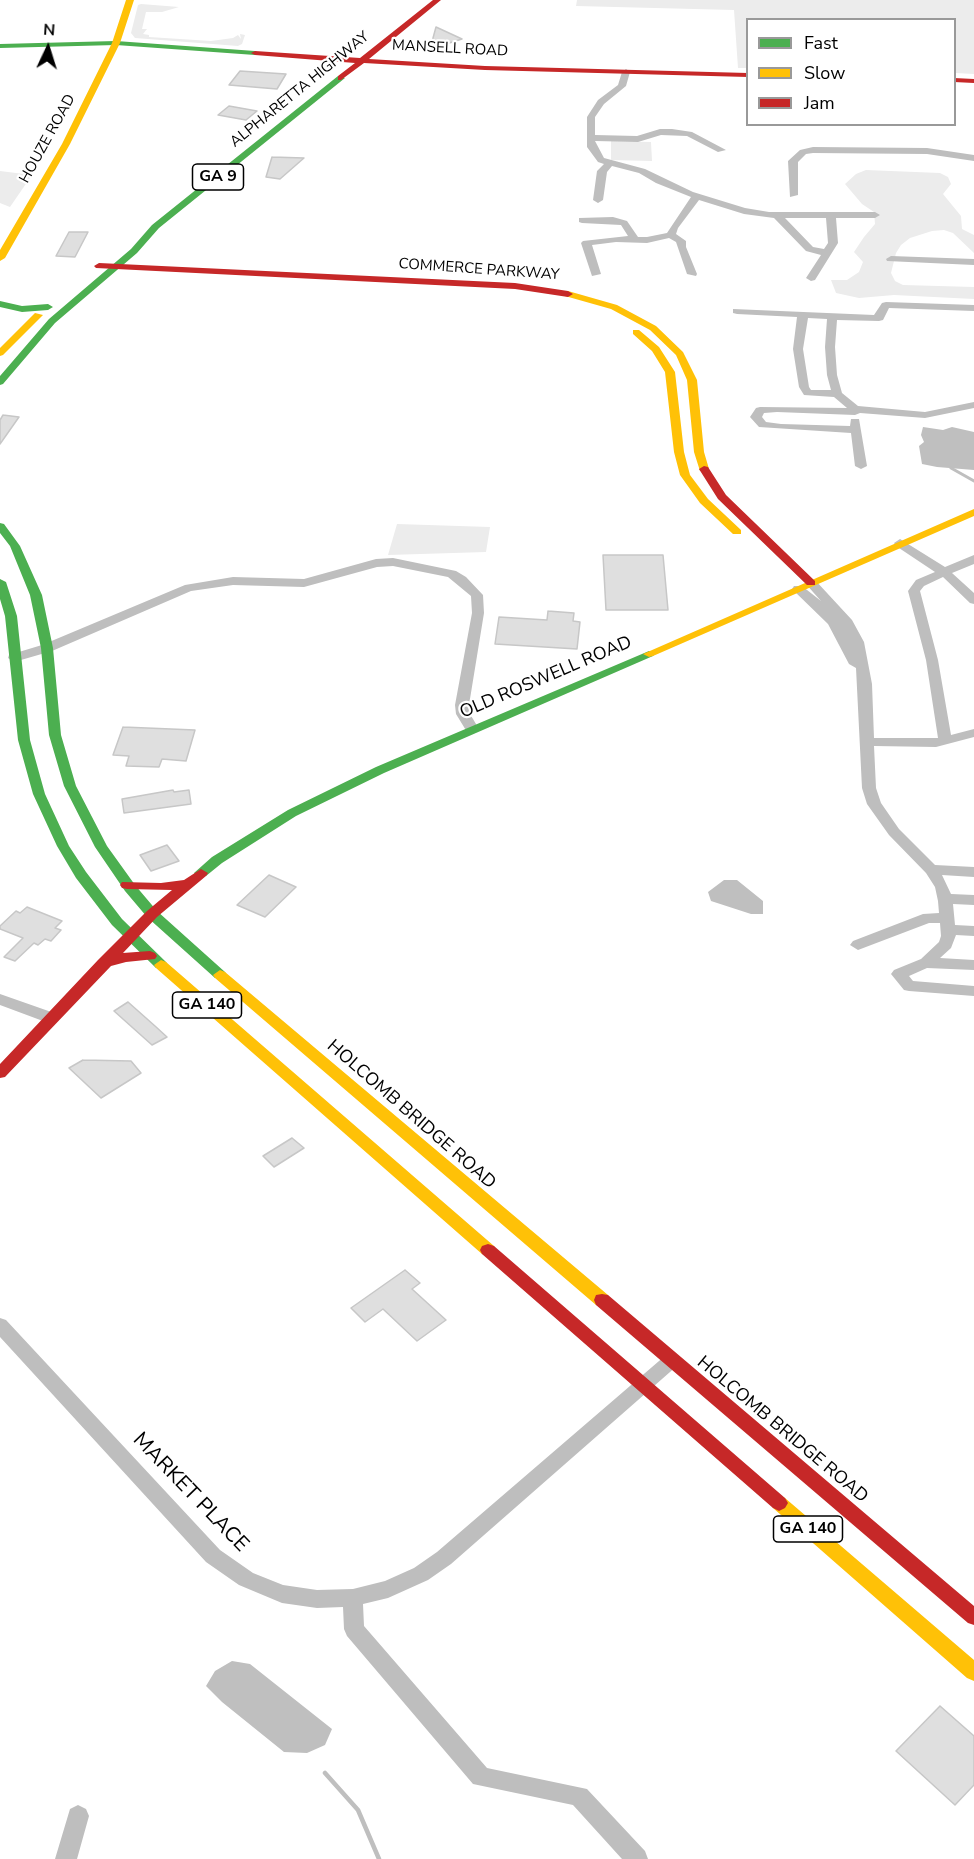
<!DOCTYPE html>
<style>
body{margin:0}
#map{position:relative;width:974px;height:1859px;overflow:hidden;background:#fff;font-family:"Nunito Sans",sans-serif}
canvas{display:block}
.legend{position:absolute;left:746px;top:18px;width:210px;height:108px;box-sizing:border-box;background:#fff;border:2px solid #999;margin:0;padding:8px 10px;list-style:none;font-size:18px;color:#000}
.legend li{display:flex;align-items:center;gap:12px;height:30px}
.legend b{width:30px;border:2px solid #999}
.north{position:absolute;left:18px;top:18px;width:60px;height:60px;-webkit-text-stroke:4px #fff;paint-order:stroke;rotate:4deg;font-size:16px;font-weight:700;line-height:24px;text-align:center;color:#000}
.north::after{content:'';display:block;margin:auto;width:21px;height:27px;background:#000;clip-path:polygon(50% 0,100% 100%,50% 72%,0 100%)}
</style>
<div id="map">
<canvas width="974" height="1859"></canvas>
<ul class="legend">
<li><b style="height:8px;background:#4caf50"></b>Fast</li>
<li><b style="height:8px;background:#ffc107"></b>Slow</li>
<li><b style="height:8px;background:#c62828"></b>Jam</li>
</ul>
<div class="north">N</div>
</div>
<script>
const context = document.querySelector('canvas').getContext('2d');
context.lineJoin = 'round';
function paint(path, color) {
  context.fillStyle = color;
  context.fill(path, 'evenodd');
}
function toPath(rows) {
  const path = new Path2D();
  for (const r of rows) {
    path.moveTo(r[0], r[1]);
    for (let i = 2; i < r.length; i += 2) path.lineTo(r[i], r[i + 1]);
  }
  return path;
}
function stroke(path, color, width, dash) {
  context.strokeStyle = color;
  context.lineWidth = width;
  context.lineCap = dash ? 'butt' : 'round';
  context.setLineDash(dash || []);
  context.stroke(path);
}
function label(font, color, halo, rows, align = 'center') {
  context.font = font + ' "Nunito Sans",sans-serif';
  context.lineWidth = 4.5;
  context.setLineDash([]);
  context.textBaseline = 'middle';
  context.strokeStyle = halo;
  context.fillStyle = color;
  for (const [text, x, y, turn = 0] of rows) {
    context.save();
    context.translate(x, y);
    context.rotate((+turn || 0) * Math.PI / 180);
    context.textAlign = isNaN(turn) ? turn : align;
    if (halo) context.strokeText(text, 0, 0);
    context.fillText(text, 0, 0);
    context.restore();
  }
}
paint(toPath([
 [577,0,974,0,974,74,955,73,954,20,748,20,747,68,738,68,734,10,576,6],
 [141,4,179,7,162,12,146,12,142,29,147,29,143,34,149,35,149,37,211,41,233,38,238,35,241,39,240,34,245,35,242,44,238,46,135,38,131,33,138,5],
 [611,141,651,142,652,161,611,160],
 [866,170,940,173,948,177,951,184,943,194,961,216,962,229,974,235,974,253,953,233,944,230,932,231,910,238,901,245,896,253,891,273,895,281,903,285,974,287,974,299,894,295,859,298,836,293,831,280,847,280,859,272,863,262,854,252,864,237,875,224,874,212,862,204,845,184,856,174],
 [0,171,32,175,10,207,0,203],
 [397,524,490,527,486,552,388,555]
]), '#ececec');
paint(toPath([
 [923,427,943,430,952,427,974,432,974,470,937,467,922,464,919,446,924,442,921,435],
 [724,880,737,880,763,901,763,914,751,914,711,901,708,892],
 [232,1661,250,1664,332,1729,325,1745,307,1753,284,1752,222,1702,206,1686,215,1671]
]), '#bfbfbf');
stroke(toPath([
 [951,468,974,481]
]), '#bfbfbf', 3);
stroke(toPath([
 [325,1773,358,1810,379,1859]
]), '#bfbfbf', 4.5);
const building = toPath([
 [436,27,462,39,430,49,436,27],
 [240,71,286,74,277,89,229,85,240,71],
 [229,106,257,111,246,120,218,115,229,106],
 [272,157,304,158,280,179,266,177,272,157],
 [69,232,88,232,75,257,56,256,69,232],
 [3,415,19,417,0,444,0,420,3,415],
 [603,555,663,555,668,610,606,610,603,555],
 [548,611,574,613,573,621,580,622,577,649,495,644,499,617,547,620,548,611],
 [123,727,195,730,186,761,162,759,159,767,126,766,129,756,113,755,123,727],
 [173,790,174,792,189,790,191,804,124,813,122,799,173,790],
 [167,845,179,861,151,871,140,855,167,845],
 [269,875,296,887,265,917,237,905,269,875],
 [27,907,62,921,55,928,61,930,51,941,45,939,38,945,34,943,15,961,4,957,23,938,0,929,0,926,16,911,20,913,27,907],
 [128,1002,155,1026,167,1037,152,1045,114,1011,128,1002],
 [83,1060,131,1061,141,1073,101,1098,69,1068,83,1060],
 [292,1138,304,1148,274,1167,263,1156,292,1138],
 [405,1270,420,1283,412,1289,446,1320,417,1341,383,1309,365,1322,351,1308,405,1270],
 [940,1706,974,1736,974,1785,955,1805,896,1751,940,1706]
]);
paint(building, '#dfdfdf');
stroke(building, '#c7c7c7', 1.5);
paint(toPath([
 [626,69,630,72,626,86,604,104,595,117,595,135,637,136,660,129,672,129,692,132,726,150,718,152,687,136,661,135,638,142,595,141,604,158,645,169,693,192,745,208,769,212,875,212,880,215,875,218,836,218,838,243,815,280,811,281,806,278,821,255,806,251,774,218,744,214,699,200,678,228,676,234,686,241,686,247,697,274,696,276,687,274,676,242,669,238,647,243,616,242,592,245,601,274,592,276,581,243,583,241,628,236,621,225,582,223,579,222,579,218,613,217,627,221,638,237,647,237,667,233,691,197,656,183,639,173,612,166,607,172,603,200,598,203,593,200,597,171,604,164,598,162,587,147,587,117,598,100,618,85,622,72,626,69],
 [785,218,826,218,828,243,824,249,813,247,785,218],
 [813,147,927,148,974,155,974,161,927,154,813,153,806,154,798,162,798,195,790,197,788,161,800,150,813,147],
 [891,256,974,259,974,265,887,261,886,259,891,256],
 [886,302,974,305,974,311,889,308,883,320,879,321,837,320,835,347,837,375,842,393,858,406,925,412,974,402,974,408,925,418,860,413,855,415,777,412,764,413,762,417,766,422,781,424,850,426,851,419,859,419,867,466,861,469,855,466,851,433,759,427,750,417,756,408,760,407,847,408,834,397,804,395,799,387,793,349,797,317,737,314,733,313,733,309,874,315,882,303,886,302],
 [808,318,827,319,825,347,827,375,831,390,811,390,809,387,803,349,808,318],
 [900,539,945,567,974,555,974,564,952,573,974,593,974,604,970,603,943,577,924,586,920,591,938,660,951,735,974,729,974,737,936,747,874,746,876,788,881,803,899,829,935,865,974,867,974,877,942,875,951,894,974,895,974,905,953,904,955,925,974,926,974,936,956,935,951,948,940,958,974,960,974,970,927,968,909,976,913,981,974,986,974,996,909,991,904,990,891,974,894,970,921,959,939,942,941,936,940,923,929,923,858,950,850,945,853,941,923,914,939,913,938,901,935,887,926,873,889,835,867,804,862,788,856,668,849,664,828,624,792,589,794,586,802,586,821,601,805,583,807,580,815,580,852,620,864,642,872,684,874,738,938,738,926,660,908,591,916,580,935,572,896,546,894,543,900,539],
 [393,558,456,571,466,577,483,595,484,613,469,705,470,714,479,729,477,732,467,732,456,714,455,705,472,613,471,596,448,577,393,566,377,567,304,587,233,585,191,591,52,651,14,662,8,658,9,655,42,645,185,585,233,577,304,579,376,559,393,558],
 [0,994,57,1014,59,1018,57,1022,51,1024,0,1005,0,994],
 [0,1318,6,1320,220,1550,253,1573,283,1585,317,1590,353,1589,385,1581,414,1568,437,1552,666,1355,672,1352,678,1355,681,1360,678,1365,451,1564,428,1580,388,1598,363,1604,364,1626,487,1768,587,1789,645,1851,648,1859,622,1859,573,1805,473,1784,347,1636,344,1629,343,1607,317,1608,282,1603,239,1585,206,1562,0,1337,0,1318],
 [78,1805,86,1809,89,1816,77,1859,55,1859,70,1809,78,1805]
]), '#bebebe');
paint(toPath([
 [116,41,255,51,259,53,255,55,116,45,0,48,0,44,116,41],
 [338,76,345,78,159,228,137,253,55,323,3,384,0,385,0,376,49,319,131,249,152,225,338,76],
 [0,301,22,306,48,304,53,307,48,310,22,312,0,307,0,301],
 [0,523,4,524,20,546,42,595,53,648,61,735,76,786,107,846,135,885,157,911,225,972,227,975,225,978,215,978,147,917,125,891,95,847,64,786,49,735,41,648,30,595,10,546,0,533,0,523],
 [0,579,6,582,17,616,30,740,45,794,69,846,86,872,122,919,166,962,168,965,166,968,156,968,112,925,76,878,57,846,33,794,18,740,5,616,0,599,0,579],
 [649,651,655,654,653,656,384,773,296,816,222,863,206,876,196,876,194,873,212,857,288,810,376,767,649,651]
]), '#4caf50');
paint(toPath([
 [126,0,134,0,120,43,70,144,5,258,0,261,0,250,62,144,112,43,126,0],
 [568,291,617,305,656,326,683,352,697,380,704,452,709,469,708,471,700,471,694,452,687,380,676,355,650,330,611,309,565,296,563,294,568,291],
 [35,313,43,315,3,355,0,356,0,348,35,313],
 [633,330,639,330,659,347,675,372,684,452,690,475,708,499,741,530,741,534,733,534,700,503,680,475,674,452,665,372,652,351,633,334,633,330],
 [974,509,974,516,653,656,649,657,643,654,974,509],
 [161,960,166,962,494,1246,496,1250,494,1254,488,1256,482,1254,156,968,154,965,161,960],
 [220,970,225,972,608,1295,610,1300,608,1305,602,1306,596,1305,215,978,213,975,220,970],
 [779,1495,785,1498,974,1660,974,1681,967,1678,773,1508,770,1503,773,1498,779,1495]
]), '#ffc107');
paint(toPath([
 [433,0,441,0,369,59,485,66,748,73,748,77,485,70,364,63,341,80,338,80,338,76,355,63,255,55,251,53,255,51,360,58,433,0],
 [954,78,974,79,974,83,954,82,954,78],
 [99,263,515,283,568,291,573,294,568,297,515,289,96,268,94,266,99,263],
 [704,466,708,467,726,495,815,581,815,585,807,585,718,499,699,469,704,466],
 [201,869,208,873,206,876,157,917,123,953,150,951,155,953,157,956,155,959,126,962,111,966,5,1077,0,1078,0,1064,98,960,147,911,172,890,127,889,122,888,120,885,122,882,161,883,184,880,201,869],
 [488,1244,494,1246,785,1498,788,1503,785,1508,779,1511,773,1508,482,1254,480,1250,482,1246,488,1244],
 [602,1294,608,1295,974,1606,974,1625,968,1623,596,1305,594,1300,596,1295,602,1294]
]), '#c62828');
label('15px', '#000', '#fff', [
 ["MANSELL ROAD",450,49,3],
 ["ALPHARETTA HIGHWAY",300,90,-39],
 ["HOUZE ROAD",48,139,-61],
 ["COMMERCE PARKWAY",479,270,4]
]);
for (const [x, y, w] of [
 [218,177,51],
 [207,1005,69],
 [808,1529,69]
]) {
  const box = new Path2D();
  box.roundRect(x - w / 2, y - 13, w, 26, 4.5);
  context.fillStyle = '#fff';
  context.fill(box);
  stroke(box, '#000', 1.5);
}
label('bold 16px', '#000', null, [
 ["GA 9",218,177],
 ["GA 140",207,1005],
 ["GA 140",808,1529]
]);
label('18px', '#000', '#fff', [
 ["OLD ROSWELL ROAD",546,678,-23],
 ["HOLCOMB BRIDGE ROAD",411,1115,41],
 ["HOLCOMB BRIDGE ROAD",782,1430,40]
]);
label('21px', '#000', '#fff', [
 ["MARKET PLACE",190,1493,46]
]);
</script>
